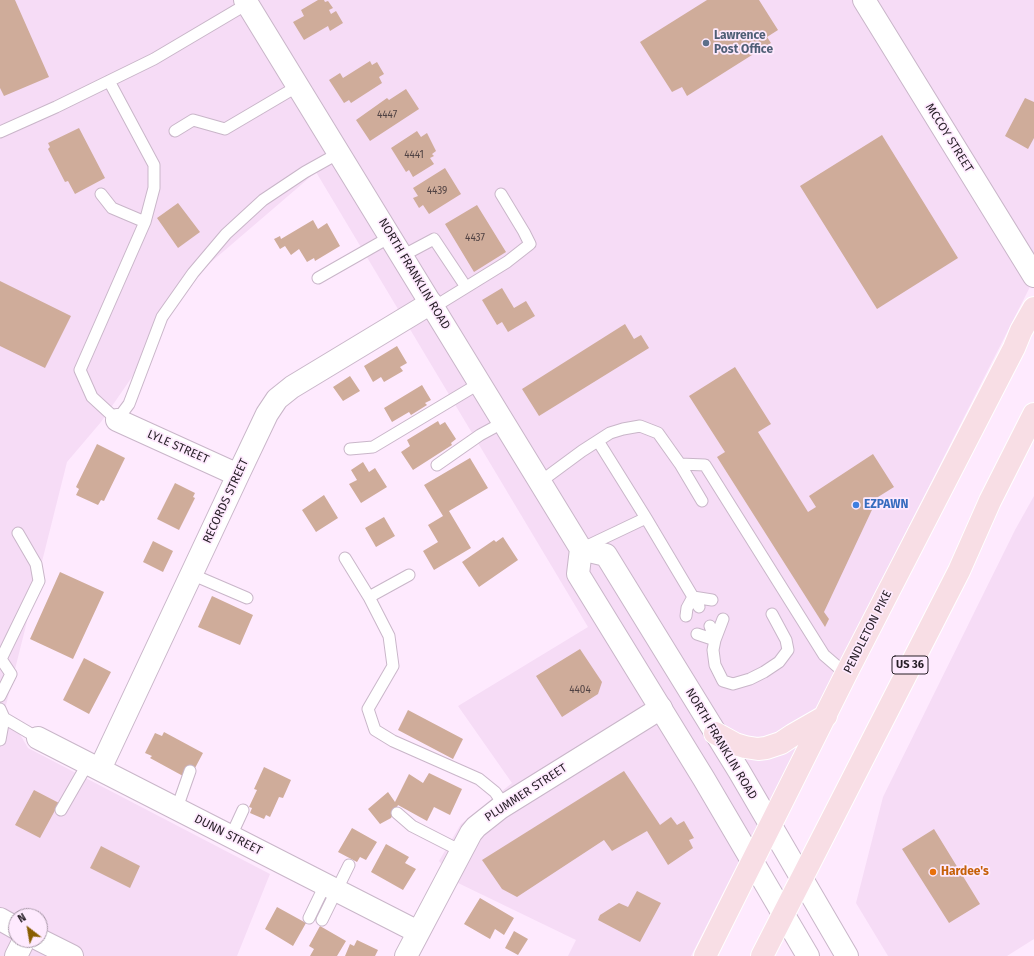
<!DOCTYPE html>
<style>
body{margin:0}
#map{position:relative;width:1034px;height:956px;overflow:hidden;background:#feeafe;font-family:"Fira Sans",sans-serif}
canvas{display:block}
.north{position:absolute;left:8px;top:908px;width:40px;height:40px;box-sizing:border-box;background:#feeafe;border:1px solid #a898a8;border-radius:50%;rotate:329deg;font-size:11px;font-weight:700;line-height:16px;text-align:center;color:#261e26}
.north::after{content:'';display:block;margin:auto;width:14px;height:18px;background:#885d00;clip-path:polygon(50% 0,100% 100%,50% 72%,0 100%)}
</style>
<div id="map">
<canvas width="1034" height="956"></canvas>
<div class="north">N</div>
</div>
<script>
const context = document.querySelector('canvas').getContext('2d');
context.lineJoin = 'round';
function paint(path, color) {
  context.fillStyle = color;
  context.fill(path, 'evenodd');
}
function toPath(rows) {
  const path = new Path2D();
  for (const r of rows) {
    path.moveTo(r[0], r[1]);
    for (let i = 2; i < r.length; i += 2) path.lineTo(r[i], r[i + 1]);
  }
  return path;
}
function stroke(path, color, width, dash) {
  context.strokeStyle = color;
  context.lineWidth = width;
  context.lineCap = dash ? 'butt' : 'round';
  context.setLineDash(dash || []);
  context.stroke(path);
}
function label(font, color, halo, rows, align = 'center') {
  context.font = font + ' "Fira Sans",sans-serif';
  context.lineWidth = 3.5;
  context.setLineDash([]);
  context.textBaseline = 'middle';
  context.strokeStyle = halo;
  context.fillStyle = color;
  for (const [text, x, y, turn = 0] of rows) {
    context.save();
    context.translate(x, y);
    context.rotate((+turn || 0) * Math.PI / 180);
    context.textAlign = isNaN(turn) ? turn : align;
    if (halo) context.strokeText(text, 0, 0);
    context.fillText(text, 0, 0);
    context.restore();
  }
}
paint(toPath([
 [0,0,1034,0,1034,279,691,956,568,956,576,940,456,882,439,861,461,824,512,783,458,706,588,627,316,172,196,275,132,377,101,422,67,462,5,709,28,748,270,874,237,956,0,956],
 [16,916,40,916,40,940,16,940],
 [1034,496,1034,939,1007,956,888,956,856,903,883,797,1015,530]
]), '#f6dcf6');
paint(toPath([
 [0,0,15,0,49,77,4,96,0,88],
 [318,0,324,0,325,2,328,1,333,8,329,10,331,14,336,11,343,23,330,31,328,26,304,40,293,22,304,16,301,10],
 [707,0,759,0,778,30,767,37,771,43,687,96,682,87,672,92,640,42],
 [370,61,372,65,377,62,384,74,379,77,382,83,351,103,349,100,344,103,329,80,340,73,343,78],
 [406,89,419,109,370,141,356,120,387,98,389,100],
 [1025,98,1034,102,1034,138,1028,149,1005,136],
 [79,128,105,178,75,194,68,181,65,182,48,149,50,147,48,143],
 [417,131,421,137,427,133,436,151,432,154,434,156,430,158,434,164,413,177,409,170,406,172,391,148],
 [882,135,958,258,877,309,800,186],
 [445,168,461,194,429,214,423,205,419,208,413,198,418,196,413,188],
 [178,203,200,232,178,248,157,218],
 [477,205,506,252,474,272,445,224],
 [313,220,318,229,327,223,340,246,315,261,314,258,307,262,299,249,291,255,285,246,280,249,274,239,280,236,281,239],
 [0,281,71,316,45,368,0,346],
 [502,288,514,308,526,301,535,316,508,332,502,322,497,325,482,300],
 [625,324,634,339,641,335,649,348,539,416,522,389],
 [397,346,407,363,400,367,403,371,384,382,381,377,373,382,364,366],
 [735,367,771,424,758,432,808,512,816,507,809,496,873,454,894,487,878,497,824,612,829,619,825,627,717,457,725,452,689,396],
 [350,376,360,391,343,401,333,387],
 [422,385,431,400,425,403,427,405,411,415,409,412,392,422,384,408],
 [438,421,440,425,445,422,456,439,451,443,452,445,413,470,401,452,410,446,407,440],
 [97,444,125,458,104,501,101,500,98,505,76,495,79,489,76,487],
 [470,458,488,488,449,511,471,548,434,570,423,551,438,542,428,525,443,516,424,485],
 [363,462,369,472,375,468,387,487,361,503,349,484,357,480,351,470],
 [175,483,195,493,193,497,195,498,179,530,157,519],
 [324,495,338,518,316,532,302,510],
 [384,517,395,536,376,547,365,528],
 [503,537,518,560,479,587,462,562,494,540,496,542],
 [153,541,173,551,163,572,143,562],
 [60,572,104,592,73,659,30,639],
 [212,596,253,615,240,645,198,627],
 [580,649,602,682,598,694,562,717,536,676],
 [84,658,111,672,89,714,63,700],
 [408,710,463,739,453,759,398,730],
 [164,732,203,753,195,768,189,765,183,776,150,758,152,756,145,753,155,733,162,736],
 [264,767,291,780,283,798,279,797,270,817,266,815,264,819,250,813,252,808,249,807,257,790,254,789],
 [624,771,660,825,671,817,677,825,684,821,694,838,689,840,693,848,668,865,647,831,612,851,604,840,517,897,502,889,482,860],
 [429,773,462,789,450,815,434,807,427,821,398,805,391,818,380,824,368,809,388,792,395,802,409,774,423,783],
 [34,790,59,803,40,838,15,825],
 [352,828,377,842,366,860,360,857,357,862,338,852],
 [934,829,980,904,949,923,902,849],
 [386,844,409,857,405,863,416,869,403,890,371,872],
 [101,846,140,866,130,888,90,868],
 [637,891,661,903,640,942,598,920,600,915,619,903,628,907],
 [480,898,514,918,504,935,495,929,490,939,464,924],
 [277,907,306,923,293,946,265,929],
 [320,926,346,941,337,956,310,956,314,949,309,946],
 [514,931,528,939,518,955,505,948],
 [357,940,378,950,375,956,345,956,350,944,354,946]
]), '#cfac9a');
const lane = toPath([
 [109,81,154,165,154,188,145,222,80,370,92,397,117,420,129,404,162,317,193,273,226,234,263,200,305,172,339,153],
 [175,131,193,120,225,129,298,86],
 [0,132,56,107,154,59,247,4],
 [101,194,112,208,145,222],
 [402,256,434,239,466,287],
 [318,278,390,237],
 [434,307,507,262,530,244,524,232,501,194],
 [598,441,646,518,699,607],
 [350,449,373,447,480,383],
 [680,464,705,465,824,655,846,674],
 [437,465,480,435,504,422],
 [540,482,582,451,610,433,623,429,640,426,658,433,680,464,702,501],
 [585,547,646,518],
 [345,558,369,597,409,575],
 [191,574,247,598],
 [369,597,389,636,393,666,368,709,375,730,393,741,479,779,495,792,504,805],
 [693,597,712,600],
 [686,616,687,608,693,597],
 [710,626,715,640,713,650,715,665,723,681,733,684,750,679,764,672,779,662,788,650,786,640,772,614],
 [697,634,715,640,723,619],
 [0,696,11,674,1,659,39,581,36,564,18,533],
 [0,709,4,718,38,738],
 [0,740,4,718],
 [177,808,190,771],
 [61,810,88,763],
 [397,813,412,826,461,851],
 [231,836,243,810],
 [309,918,325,885],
 [322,920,349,865]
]);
const street = toPath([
 [864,0,1034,276],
 [117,420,238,475],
 [38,738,418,932],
 [100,769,238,475,267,414,277,399,292,387,431,303],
 [0,919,16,928],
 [40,940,72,956],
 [16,956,24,940],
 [406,956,471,833,476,827,500,808,661,708]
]);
const secondary = toPath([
 [245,0,581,549,578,574,704,779,808,956],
 [581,549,606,555,739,771,847,956]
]);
const primary = toPath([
 [715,733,735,744,745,747,758,749,766,748,781,743,793,735,826,716],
 [705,956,846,674,1014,348,1021,331,1034,308],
 [762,956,959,571,990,501,1034,414]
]);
stroke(lane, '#c9b6c9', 13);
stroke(street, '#c9b6c9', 24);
stroke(secondary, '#c9b6c9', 24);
stroke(primary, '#fff', 24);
stroke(lane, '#fff', 11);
stroke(street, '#fff', 22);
stroke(secondary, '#fff', 22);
stroke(primary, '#f8dee5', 22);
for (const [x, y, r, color] of [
 [706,43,4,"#5c6f8a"],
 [856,505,4,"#3f7fe0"],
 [933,872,4,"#e8710a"]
]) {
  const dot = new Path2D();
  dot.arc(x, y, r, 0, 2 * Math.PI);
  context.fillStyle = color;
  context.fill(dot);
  stroke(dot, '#feeafe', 1.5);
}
label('10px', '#504243', null, [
 ["4447",387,115],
 ["4441",414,155],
 ["4439",437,191],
 ["4437",475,238],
 ["4404",580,690]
]);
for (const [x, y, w] of [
 [910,665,36]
]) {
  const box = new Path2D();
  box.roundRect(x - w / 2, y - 9, w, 18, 3);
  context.fillStyle = '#feeafe';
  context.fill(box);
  stroke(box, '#261e26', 1);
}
label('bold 11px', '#261e26', null, [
 ["US 36",910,665]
]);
label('bold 12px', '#4e5e75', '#feeafe', [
 ["Lawrence",714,36],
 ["Post Office",714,50]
], 'left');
label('12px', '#261e26', '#feeafe', [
 ["MCCOY STREET",949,138,58],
 ["NORTH FRANKLIN ROAD",414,274,59],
 ["LYLE STREET",178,447,24],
 ["RECORDS STREET",226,501,-65],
 ["PENDLETON PIKE",868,632,-63],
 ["NORTH FRANKLIN ROAD",721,744,59],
 ["PLUMMER STREET",526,793,-33],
 ["DUNN STREET",228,835,27]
]);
label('bold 12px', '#366cbe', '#feeafe', [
 ["EZPAWN",864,505]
], 'left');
label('bold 12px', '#c56008', '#feeafe', [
 ["Hardee's",941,872]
], 'left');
</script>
